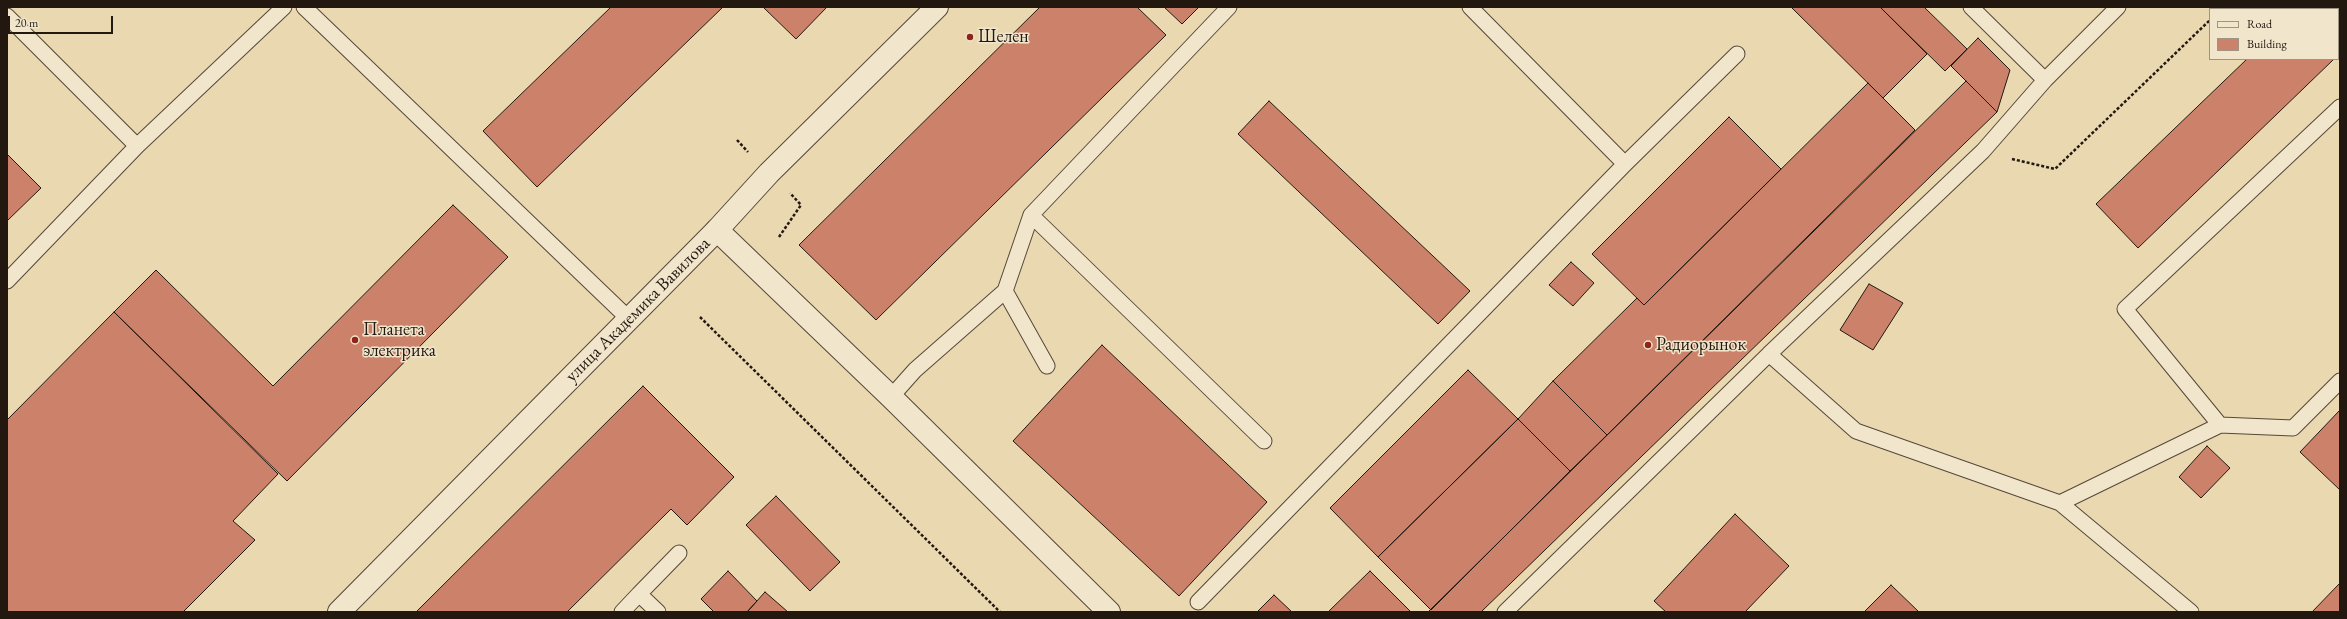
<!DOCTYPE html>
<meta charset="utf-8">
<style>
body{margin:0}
#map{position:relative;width:2347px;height:619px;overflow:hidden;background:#ead8b1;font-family:"EB Garamond",serif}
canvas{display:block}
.frame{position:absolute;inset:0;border:8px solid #231810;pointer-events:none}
.legend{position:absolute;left:2209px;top:8px;width:130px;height:52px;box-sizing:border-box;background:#f1e6cc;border:1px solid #9f9481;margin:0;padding:5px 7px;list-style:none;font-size:12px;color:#231810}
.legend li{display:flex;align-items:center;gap:8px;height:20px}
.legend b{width:20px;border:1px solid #9f9481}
.scale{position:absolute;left:8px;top:16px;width:105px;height:18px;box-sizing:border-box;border:2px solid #231810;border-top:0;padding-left:5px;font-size:12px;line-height:14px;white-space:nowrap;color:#231810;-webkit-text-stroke:3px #f1e6cc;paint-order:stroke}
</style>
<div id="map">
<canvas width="2347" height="619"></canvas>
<div class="frame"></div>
<ul class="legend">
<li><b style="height:5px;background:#f1e6cc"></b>Road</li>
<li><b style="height:11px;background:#cc826a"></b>Building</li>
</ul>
<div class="scale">20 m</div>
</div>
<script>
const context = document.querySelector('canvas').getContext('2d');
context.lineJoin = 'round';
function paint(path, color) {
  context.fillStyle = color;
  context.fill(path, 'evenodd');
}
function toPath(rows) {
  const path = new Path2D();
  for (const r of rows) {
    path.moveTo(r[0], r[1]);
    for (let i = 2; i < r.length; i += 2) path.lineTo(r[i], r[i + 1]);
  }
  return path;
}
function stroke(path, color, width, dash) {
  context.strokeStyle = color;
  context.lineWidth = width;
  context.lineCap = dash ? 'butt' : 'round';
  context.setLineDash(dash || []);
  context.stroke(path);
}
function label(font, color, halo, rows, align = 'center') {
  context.font = font + ' "EB Garamond",serif';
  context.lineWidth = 3;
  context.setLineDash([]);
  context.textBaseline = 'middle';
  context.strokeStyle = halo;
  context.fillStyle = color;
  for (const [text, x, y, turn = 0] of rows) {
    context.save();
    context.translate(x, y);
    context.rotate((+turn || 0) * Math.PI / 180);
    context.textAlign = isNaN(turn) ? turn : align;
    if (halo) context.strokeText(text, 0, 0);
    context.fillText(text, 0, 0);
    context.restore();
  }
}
const building = toPath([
 [611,7,723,7,537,187,483,131,611,7],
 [763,7,827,7,796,39,763,7],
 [1040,7,1137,7,1166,35,876,320,799,245,1040,7],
 [1164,7,1199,7,1182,24,1164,7],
 [1791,7,1880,7,1927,54,1883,98,1791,7],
 [1880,7,1924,7,1967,49,1945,71,1880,7],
 [2301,7,2340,7,2340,53,2338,55,2338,9,2298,9,2301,7],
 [1978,38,2010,70,1997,112,1951,66,1978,38],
 [2247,59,2334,59,2138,248,2096,204,2247,59],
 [1966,81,1997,112,1481,612,1428,612,1966,81],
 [1868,83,1915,130,1607,435,1553,381,1637,298,1644,305,1868,83],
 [1269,101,1470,291,1438,324,1238,134,1269,101],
 [1729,117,1781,169,1644,305,1592,254,1729,117],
 [7,154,41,188,7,221,7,154],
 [453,205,508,257,287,481,114,312,156,270,273,386,453,205],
 [1571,262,1594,283,1573,306,1549,285,1571,262],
 [1869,284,1903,303,1873,350,1840,330,1869,284],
 [114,312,278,474,233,521,255,540,183,612,7,612,7,420,114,312],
 [1102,345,1267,502,1179,596,1013,441,1102,345],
 [1468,370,1518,419,1378,557,1330,508,1468,370],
 [1553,381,1607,435,1570,471,1518,419,1553,381],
 [643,386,734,477,687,525,671,509,567,612,416,612,643,386],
 [2340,410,2340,490,2300,452,2340,410],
 [1518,419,1570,471,1431,610,1378,557,1518,419],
 [2207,446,2230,468,2201,498,2179,477,2207,446],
 [776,496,840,562,810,591,746,525,776,496],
 [1735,514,1789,566,1745,612,1666,612,1654,601,1735,514],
 [728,571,757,601,747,612,714,612,701,599,728,571],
 [1370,571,1411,612,1328,612,1370,571],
 [2340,583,2340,612,2312,612,2340,583],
 [1891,585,1919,612,1864,612,1891,585],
 [765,592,788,612,747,612,765,592],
 [1274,595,1292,612,1257,612,1274,595]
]);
paint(building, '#cc826a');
stroke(building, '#231810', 1);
const service = toPath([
 [304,7,629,319],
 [1470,7,1625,164],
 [1971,7,2045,80],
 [7,16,137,146,284,7],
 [1031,215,1264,441],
 [7,281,137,146],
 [1005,291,1047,366],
 [1769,354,1983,151,2045,80,2118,7],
 [891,397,915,370,1005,291,1031,215,1229,7],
 [2220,425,2125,309,2340,107],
 [2060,503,2191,612],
 [639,594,679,553],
 [1198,602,1625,164,1737,54],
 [622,612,639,594,658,612],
 [1505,612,1769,354,1856,431,2060,503,2220,425,2293,428,2340,381]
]);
const minor = toPath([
 [717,230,891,397,1109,612]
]);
const tertiary = toPath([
 [339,612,717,230,769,173,937,7]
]);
stroke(service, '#554838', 17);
stroke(minor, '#554838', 24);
stroke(tertiary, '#554838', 24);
stroke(toPath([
 [2222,9,2224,7],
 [737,140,748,152],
 [2012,159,2055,169,2210,20],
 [779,237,801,205,790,193],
 [700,317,1000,612]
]), '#231810', 2.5, [3, 2]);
stroke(service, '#f1e6cc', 15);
stroke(minor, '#f1e6cc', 22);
stroke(tertiary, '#f1e6cc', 22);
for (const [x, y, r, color] of [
 [970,37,4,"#8f2418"],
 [355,340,4,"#8f2418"],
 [1648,345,4,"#8f2418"]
]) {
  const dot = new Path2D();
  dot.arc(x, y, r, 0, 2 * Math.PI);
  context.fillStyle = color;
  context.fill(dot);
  stroke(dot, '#f1e6cc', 1.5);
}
label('18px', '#231810', '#f1e6cc', [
 ["Шелен",978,37],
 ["Планета",363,330],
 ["электрика",363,351],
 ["Радиорынок",1656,345]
], 'left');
label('18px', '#231810', '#f1e6cc', [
 ["улица Академика Вавилова",638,310,-45]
]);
</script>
